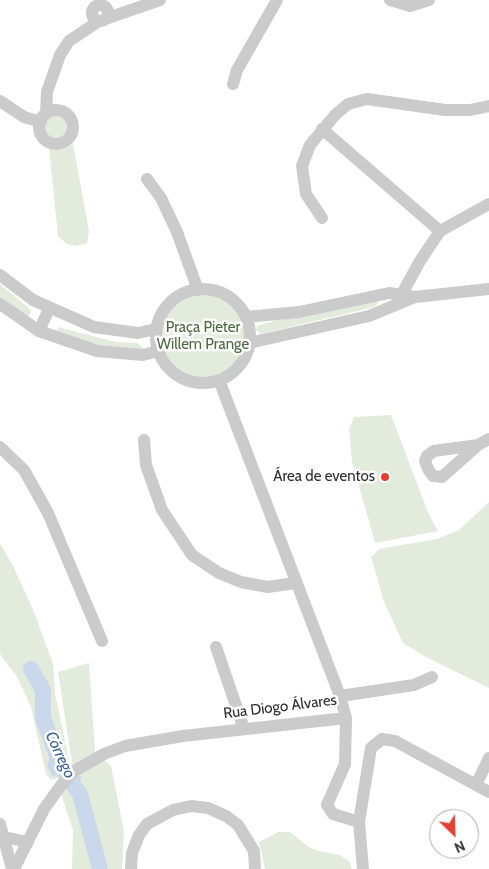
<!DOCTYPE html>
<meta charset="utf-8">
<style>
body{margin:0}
#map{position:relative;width:489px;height:869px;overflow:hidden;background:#fff;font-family:Cabin,sans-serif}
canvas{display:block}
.north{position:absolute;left:429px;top:809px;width:50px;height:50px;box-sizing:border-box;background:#fff;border:1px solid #ababab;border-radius:50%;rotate:156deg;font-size:14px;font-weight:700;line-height:20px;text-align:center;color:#2e2e2e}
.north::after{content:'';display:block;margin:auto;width:18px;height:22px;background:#e24033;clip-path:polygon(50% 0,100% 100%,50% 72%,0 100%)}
</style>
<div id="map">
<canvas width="489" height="869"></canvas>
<div class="north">N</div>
</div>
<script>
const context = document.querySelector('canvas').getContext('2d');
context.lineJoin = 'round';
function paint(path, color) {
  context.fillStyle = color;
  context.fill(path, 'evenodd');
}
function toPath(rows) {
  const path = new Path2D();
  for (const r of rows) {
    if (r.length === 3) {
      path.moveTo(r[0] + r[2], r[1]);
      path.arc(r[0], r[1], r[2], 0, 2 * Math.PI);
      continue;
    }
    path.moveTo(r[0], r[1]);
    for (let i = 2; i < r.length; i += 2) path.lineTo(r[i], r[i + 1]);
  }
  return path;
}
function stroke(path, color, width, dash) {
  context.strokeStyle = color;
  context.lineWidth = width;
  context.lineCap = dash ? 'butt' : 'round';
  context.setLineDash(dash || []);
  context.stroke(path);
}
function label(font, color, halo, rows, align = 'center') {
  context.font = font + ' Cabin,sans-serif';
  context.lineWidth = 5;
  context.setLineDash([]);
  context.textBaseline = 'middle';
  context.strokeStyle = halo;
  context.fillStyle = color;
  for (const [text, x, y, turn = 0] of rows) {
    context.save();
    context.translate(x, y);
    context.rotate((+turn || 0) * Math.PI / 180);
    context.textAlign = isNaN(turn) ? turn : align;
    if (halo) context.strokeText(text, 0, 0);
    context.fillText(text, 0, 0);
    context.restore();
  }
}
paint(toPath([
 [57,127,13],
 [73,144,89,231,87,243,76,246,67,244,58,236,49,149,61,150],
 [0,284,31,310,31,314,27,317,0,299],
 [198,290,218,292,236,303,246,317,250,333,248,351,241,363,232,373,211,382,193,382,182,378,166,366,158,351,156,352,156,329,163,311,172,301,183,294],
 [372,300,379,302,374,307,261,334,256,330,257,326,270,322],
 [58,327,115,342,137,343,146,350,106,350,56,333],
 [391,415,429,515,438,531,375,543,352,461,349,429,354,417],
 [489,502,489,688,426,657,403,643,384,602,371,557,379,549,437,539,459,530],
 [0,543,14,568,34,612,53,664,55,694,70,765,56,779,50,779,46,774,31,707,17,677,0,654],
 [89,663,95,753,79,761,73,769,58,672],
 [102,758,111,766,124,832,122,869,72,869,73,830,62,797,62,789,83,769],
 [78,776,85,789,86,802,81,803,79,797,69,790],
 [279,832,290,832,307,846,318,851,340,855,350,862,352,869,265,869,259,842]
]), '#e2ebdc');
paint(toPath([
 [50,756,65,756,68,765,53,777,47,766],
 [78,776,82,777,80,781,85,789,86,802,81,803,79,797,69,790,70,787,68,786]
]), '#c9d9eb');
stroke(toPath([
 [31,669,43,690,43,718,62,769,80,794,100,869]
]), '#c9d9eb', 16);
stroke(toPath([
 [390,0,410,6,429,0],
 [100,13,8],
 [105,19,160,0],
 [233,84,237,70,277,0],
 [0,101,24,117,41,122],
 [56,127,17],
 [46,114,47,92,60,55,69,41,99,21],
 [322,129,440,231],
 [147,179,161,198,177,232,198,290],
 [322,218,306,194,302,166,310,145,335,115,348,104,367,99,445,110,470,110,489,106],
 [0,275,33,300,94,327,138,333,156,329],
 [203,336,47],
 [398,301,420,261,440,231,489,204],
 [0,304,39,331,97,351,143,355,158,351],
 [246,317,299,312,389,293,415,297],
 [39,331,49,309],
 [249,343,369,316,415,297,489,289],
 [144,440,146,465,162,510,192,555,219,573,241,582,268,587,295,583],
 [478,445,434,451,427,456,425,461,428,469,433,476,442,477,478,445,489,439],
 [0,447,24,470,48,513,102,641],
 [216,647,244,729],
 [340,696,414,685,432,677],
 [346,718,345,764,327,805,333,814,359,822,363,869],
 [476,785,489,758],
 [359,822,371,748,382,739,395,741,489,792],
 [0,824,12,869],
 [4,837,28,842],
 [14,869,44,809,62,784,76,770,104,754,125,746,183,736,346,718,340,696,219,380],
 [131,869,132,853,139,835,147,824,173,810,191,806,208,808,226,816,238,825,254,851,255,869]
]), '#cbcbcb', 12);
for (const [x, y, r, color] of [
 [385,477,5,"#e24033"]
]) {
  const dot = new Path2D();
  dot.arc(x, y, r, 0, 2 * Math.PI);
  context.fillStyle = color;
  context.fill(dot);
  stroke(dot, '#fff', 2);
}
label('15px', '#4b693c', '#fff', [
 ["Praça Pieter",203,328],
 ["Willem Prange",203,345]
]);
label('15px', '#2e2e2e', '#fff', [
 ["Área de eventos",375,477]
], 'right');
label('15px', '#2e2e2e', '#fff', [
 ["Rua Diogo Álvares",280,707,-7]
]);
label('italic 16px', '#3d648f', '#fff', [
 ["Córrego",60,755,65]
]);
</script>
